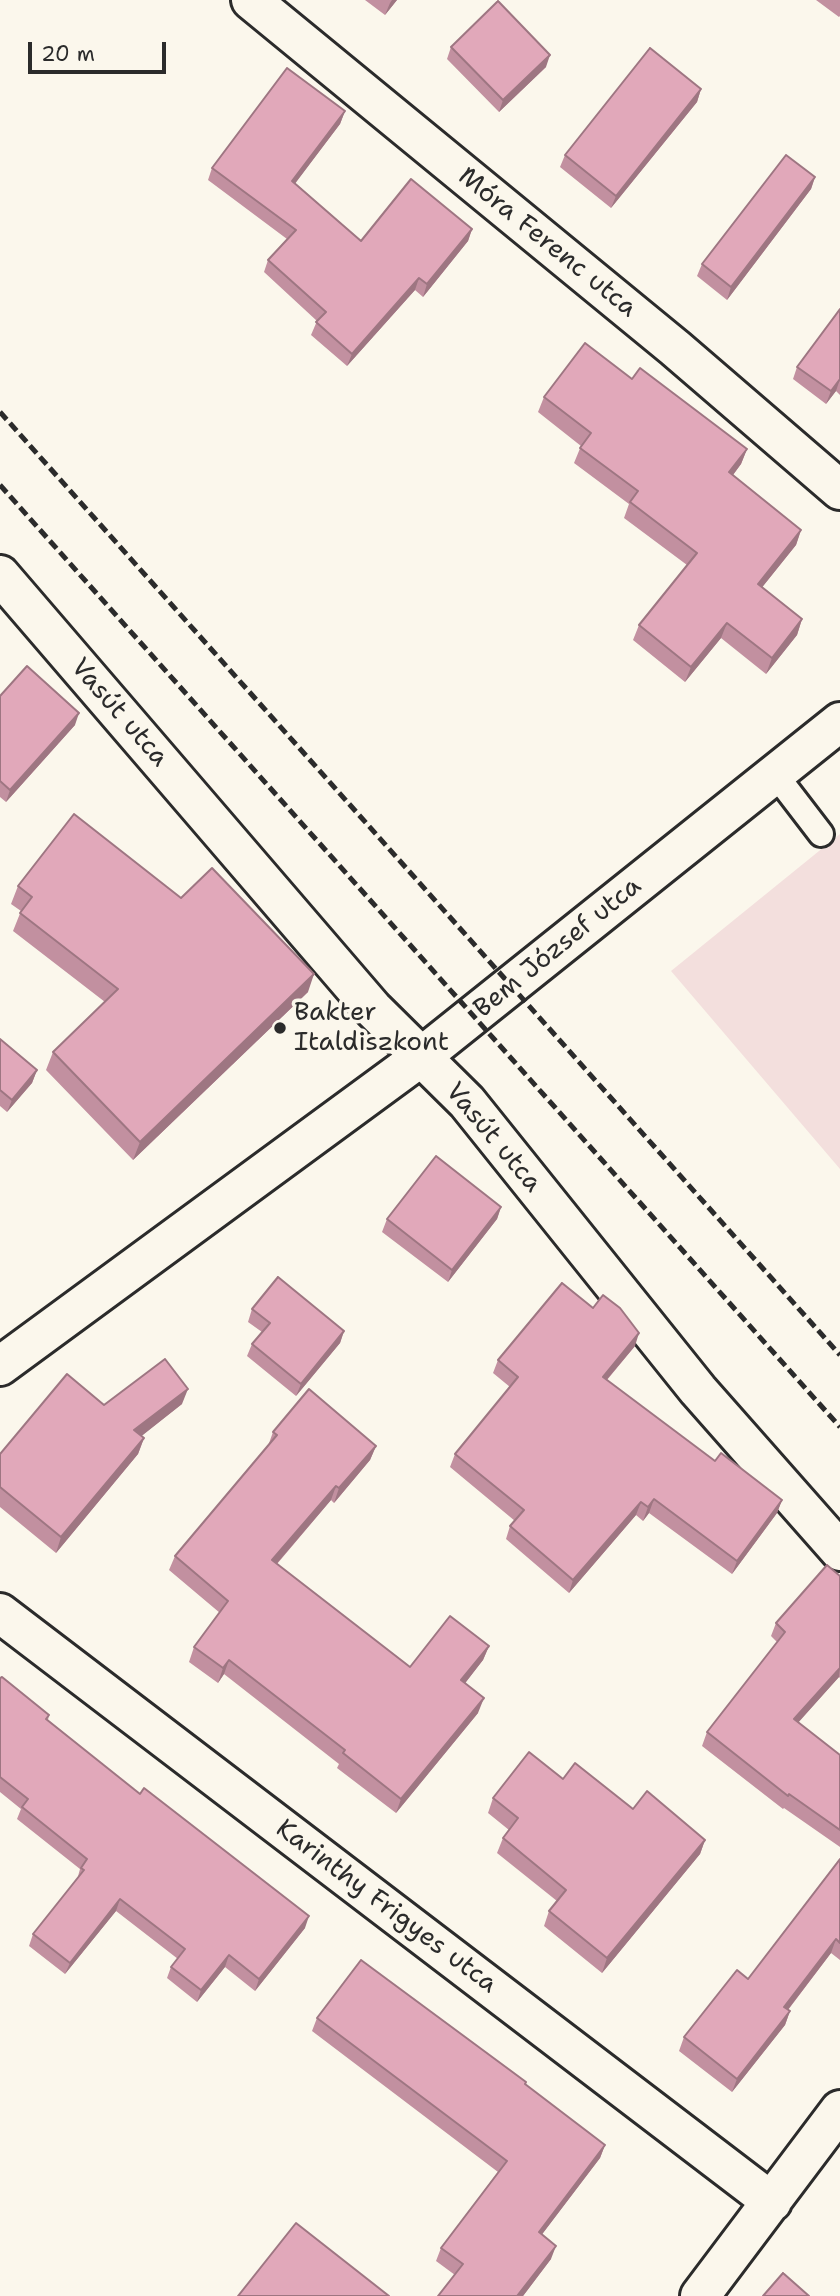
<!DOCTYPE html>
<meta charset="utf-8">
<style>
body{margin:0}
#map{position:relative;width:840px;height:2296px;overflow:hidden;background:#fbf7ec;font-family:"Shantell Sans",sans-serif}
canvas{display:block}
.scale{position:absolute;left:28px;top:42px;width:138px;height:32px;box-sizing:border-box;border:4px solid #2b2b2b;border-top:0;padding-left:9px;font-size:21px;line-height:24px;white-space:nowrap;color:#2b2b2b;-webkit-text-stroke:5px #fbf7ec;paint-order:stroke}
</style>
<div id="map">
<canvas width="840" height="2296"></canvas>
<div class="scale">20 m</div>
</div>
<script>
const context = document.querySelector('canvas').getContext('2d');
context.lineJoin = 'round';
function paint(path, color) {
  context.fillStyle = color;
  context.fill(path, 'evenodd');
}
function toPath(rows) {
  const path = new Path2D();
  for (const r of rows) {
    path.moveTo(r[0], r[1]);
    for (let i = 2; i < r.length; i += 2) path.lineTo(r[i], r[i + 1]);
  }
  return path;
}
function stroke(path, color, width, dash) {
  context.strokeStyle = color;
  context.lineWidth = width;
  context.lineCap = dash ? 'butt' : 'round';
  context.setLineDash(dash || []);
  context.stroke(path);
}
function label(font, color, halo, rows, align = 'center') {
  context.font = font + ' "Shantell Sans",sans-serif';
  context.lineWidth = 7;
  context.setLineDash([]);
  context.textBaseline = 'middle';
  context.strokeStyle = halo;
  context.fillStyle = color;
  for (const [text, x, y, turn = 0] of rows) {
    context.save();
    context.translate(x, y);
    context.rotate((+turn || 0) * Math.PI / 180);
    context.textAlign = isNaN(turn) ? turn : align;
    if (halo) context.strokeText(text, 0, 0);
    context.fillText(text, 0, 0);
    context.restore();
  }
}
paint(toPath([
 [840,834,840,1169,671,971]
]), '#f3dfdd');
const service = toPath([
 [775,774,821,834]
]);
const minor = toPath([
 [251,0,675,348,840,490],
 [0,575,373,1009,467,1102,698,1390,840,1551],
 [0,1613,772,2202],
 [700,2296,840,2110]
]);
const secondary = toPath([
 [0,1366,421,1057,840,722]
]);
stroke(service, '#2b2b2b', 30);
stroke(minor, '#2b2b2b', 44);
stroke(secondary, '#2b2b2b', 44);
stroke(service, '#fbf7ec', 24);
stroke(minor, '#fbf7ec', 38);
stroke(secondary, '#fbf7ec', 38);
stroke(toPath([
 [0,412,840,1355],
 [0,485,840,1427]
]), '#2b2b2b', 5, [10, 5]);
paint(toPath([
 [365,0,397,0,385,15],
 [816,0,840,0,840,16,839,17],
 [451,47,546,67,499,112,447,59],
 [701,89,697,102,611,208,560,167,565,155],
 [345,111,340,124,295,183,361,241,472,229,468,241,423,297,415,290,347,366,311,335,317,321,264,272,268,260,287,239,208,180,212,168],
 [815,177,811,189,727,300,697,276,702,264],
 [840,309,840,395,836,391,826,404,793,379,797,367],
 [632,379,747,449,741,464,733,475,801,530,796,545,762,587,802,619,797,635,766,674,721,638,685,682,633,640,639,625,687,565,624,518,629,504,574,463,581,446,538,412,544,397],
 [0,696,75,725,6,802,0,797],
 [18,886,181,898,308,992,133,1160,46,1070,53,1052,105,1002,13,931,21,911,11,904],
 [0,1039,37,1070,32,1083,7,1112,0,1106],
 [501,1207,497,1219,448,1282,382,1232,387,1219],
 [252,1309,344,1331,340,1343,296,1396,247,1356,252,1344,262,1332,248,1322],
 [635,1346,607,1380,715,1461,782,1500,777,1513,732,1574,649,1513,643,1521,636,1515,569,1593,506,1539,510,1526,515,1521,450,1467,455,1454,510,1387,493,1373,498,1360],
 [182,1404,141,1436,144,1438,138,1454,56,1553,0,1507,0,1454,104,1405],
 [273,1432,376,1446,370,1460,334,1503,331,1500,277,1564,410,1667,489,1646,483,1660,465,1683,478,1713,396,1813,337,1768,339,1764,224,1674,218,1683,189,1662,194,1647,220,1613,169,1570,175,1556,268,1446],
 [840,1576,840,1678,839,1677,798,1722,840,1755,840,1847,784,1808,783,1809,702,1746,707,1732,777,1642,771,1636,776,1623],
 [0,1678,49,1715,48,1720,305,1928,255,1991,225,1967,197,2002,167,1978,171,1967,178,1959,116,1911,65,1974,29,1946,33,1934,77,1880,80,1869,17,1819,21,1809,0,1792],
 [563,1779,705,1840,700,1854,602,1973,544,1926,549,1911,557,1901,497,1853,503,1838,509,1830,488,1813,493,1798],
 [840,1859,840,1960,831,1953,788,2010,790,2011,785,2025,732,2092,679,2051,684,2037,748,1979],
 [317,2018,525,2084,605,2145,600,2158,542,2234,551,2259,523,2296,438,2296,455,2275,436,2261,441,2248,498,2172,312,2031]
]), '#c290a0');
paint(toPath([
 [392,0,397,0,385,15,390,3],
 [550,55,546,67,499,112,503,100],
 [701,89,697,102,611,208,616,196],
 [345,111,340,124,288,193,292,181],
 [815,177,811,189,727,300,731,287],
 [472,229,468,241,423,297,427,284],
 [419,278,415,290,347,366,352,354],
 [840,379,836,391,826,404,831,391],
 [747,449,741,464,724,487,729,472],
 [801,530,796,545,752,600,758,584],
 [802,619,797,635,766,674,772,658],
 [727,623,721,638,685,682,691,667],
 [79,713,75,725,6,802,10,790],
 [314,974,308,992,133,1160,140,1142],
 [37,1070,32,1083,7,1112,12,1100],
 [501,1207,497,1219,448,1282,452,1270],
 [344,1331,340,1343,296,1396,301,1384],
 [639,1333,635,1346,598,1390,603,1377],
 [188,1389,182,1404,129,1446,134,1430],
 [144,1438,138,1454,56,1553,61,1537],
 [376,1446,370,1460,334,1503,339,1488],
 [336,1486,331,1500,267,1575,272,1560],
 [654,1499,649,1513,643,1521,648,1507],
 [782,1500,777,1513,732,1574,737,1561],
 [641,1502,636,1515,569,1593,573,1580],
 [489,1646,483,1660,456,1695,461,1680],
 [229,1660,224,1674,218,1683,223,1668],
 [840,1668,839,1677,789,1733,794,1719],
 [484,1698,478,1713,396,1813,401,1799],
 [705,1840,700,1854,602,1973,607,1958],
 [120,1899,116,1911,65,1974,70,1963],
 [309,1916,305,1928,255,1991,259,1979],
 [836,1939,831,1953,780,2020,784,2007],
 [229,1955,225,1967,197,2002,201,1990],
 [790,2011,785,2025,732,2092,737,2079],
 [605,2145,600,2158,534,2245,539,2232],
 [556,2246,551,2259,523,2296,517,2296]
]), '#9e7682');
const building = toPath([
 [498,1,550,55,503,100,451,47,498,1],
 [650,48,701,89,616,196,565,155,650,48],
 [287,68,345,111,292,181,361,241,411,179,472,229,427,284,419,278,352,354,316,322,326,312,268,260,296,230,212,168,287,68],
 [786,155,815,177,731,287,702,264,786,155],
 [840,309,840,379,831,391,797,367,840,309],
 [585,343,632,379,640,368,747,449,729,472,801,530,758,584,802,619,772,658,727,623,691,667,639,625,697,553,630,502,638,491,580,448,591,433,544,397,585,343],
 [27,666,79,713,10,790,0,781,0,696,27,666],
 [74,814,181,898,212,868,314,974,140,1142,53,1052,118,989,20,913,32,897,18,886,74,814],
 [0,1039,37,1070,12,1100,0,1090,0,1039],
 [436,1156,501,1207,452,1270,387,1219,436,1156],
 [278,1277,344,1331,301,1384,252,1344,270,1323,252,1309,278,1277],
 [562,1283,593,1308,603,1295,620,1308,639,1333,603,1377,715,1461,721,1453,782,1500,737,1561,654,1499,648,1507,641,1502,573,1580,510,1526,524,1510,455,1454,518,1377,498,1360,562,1283],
 [165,1359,188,1389,134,1430,144,1438,61,1537,0,1487,0,1454,67,1374,104,1405,165,1359],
 [309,1389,376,1446,339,1488,336,1486,272,1560,410,1667,450,1616,489,1646,461,1680,484,1698,401,1799,343,1753,345,1750,229,1660,223,1668,194,1647,228,1601,175,1556,277,1435,273,1432,309,1389],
 [827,1565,840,1576,840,1668,794,1719,840,1755,840,1830,789,1794,788,1796,707,1732,785,1632,776,1623,827,1565],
 [2,1677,49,1715,46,1719,140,1794,144,1788,309,1916,259,1979,229,1955,201,1990,171,1967,185,1949,120,1899,70,1963,33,1934,84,1870,81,1868,87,1859,22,1807,28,1799,0,1777,0,1678,2,1677],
 [529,1752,563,1779,575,1763,633,1809,647,1791,705,1840,607,1958,549,1911,566,1890,503,1838,518,1818,493,1798,529,1752],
 [840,1859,840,1943,836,1939,784,2007,790,2011,737,2079,684,2037,737,1970,748,1979,840,1859],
 [361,1960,526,2082,525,2084,605,2145,539,2232,556,2246,517,2296,438,2296,463,2264,441,2248,507,2161,317,2018,361,1960],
 [296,2223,389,2296,238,2296,296,2223],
 [783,2273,809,2296,763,2296,783,2273]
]);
paint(building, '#e1a8ba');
stroke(building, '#9e7682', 2);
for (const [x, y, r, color] of [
 [280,1028,7,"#2b2b2b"]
]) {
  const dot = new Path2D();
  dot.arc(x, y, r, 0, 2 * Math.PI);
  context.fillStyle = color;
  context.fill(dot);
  stroke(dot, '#fbf7ec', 2.5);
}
label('26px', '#2b2b2b', '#fbf7ec', [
 ["Móra Ferenc utca",547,243,39],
 ["Vasút utca",119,713,49],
 ["Bem József utca",558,948,-39],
 ["Vasút utca",493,1138,50],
 ["Karinthy Frigyes utca",386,1907,37]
]);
label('26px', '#2b2b2b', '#fbf7ec', [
 ["Bakter",294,1013],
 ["Italdiszkont",294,1043]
], 'left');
</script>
